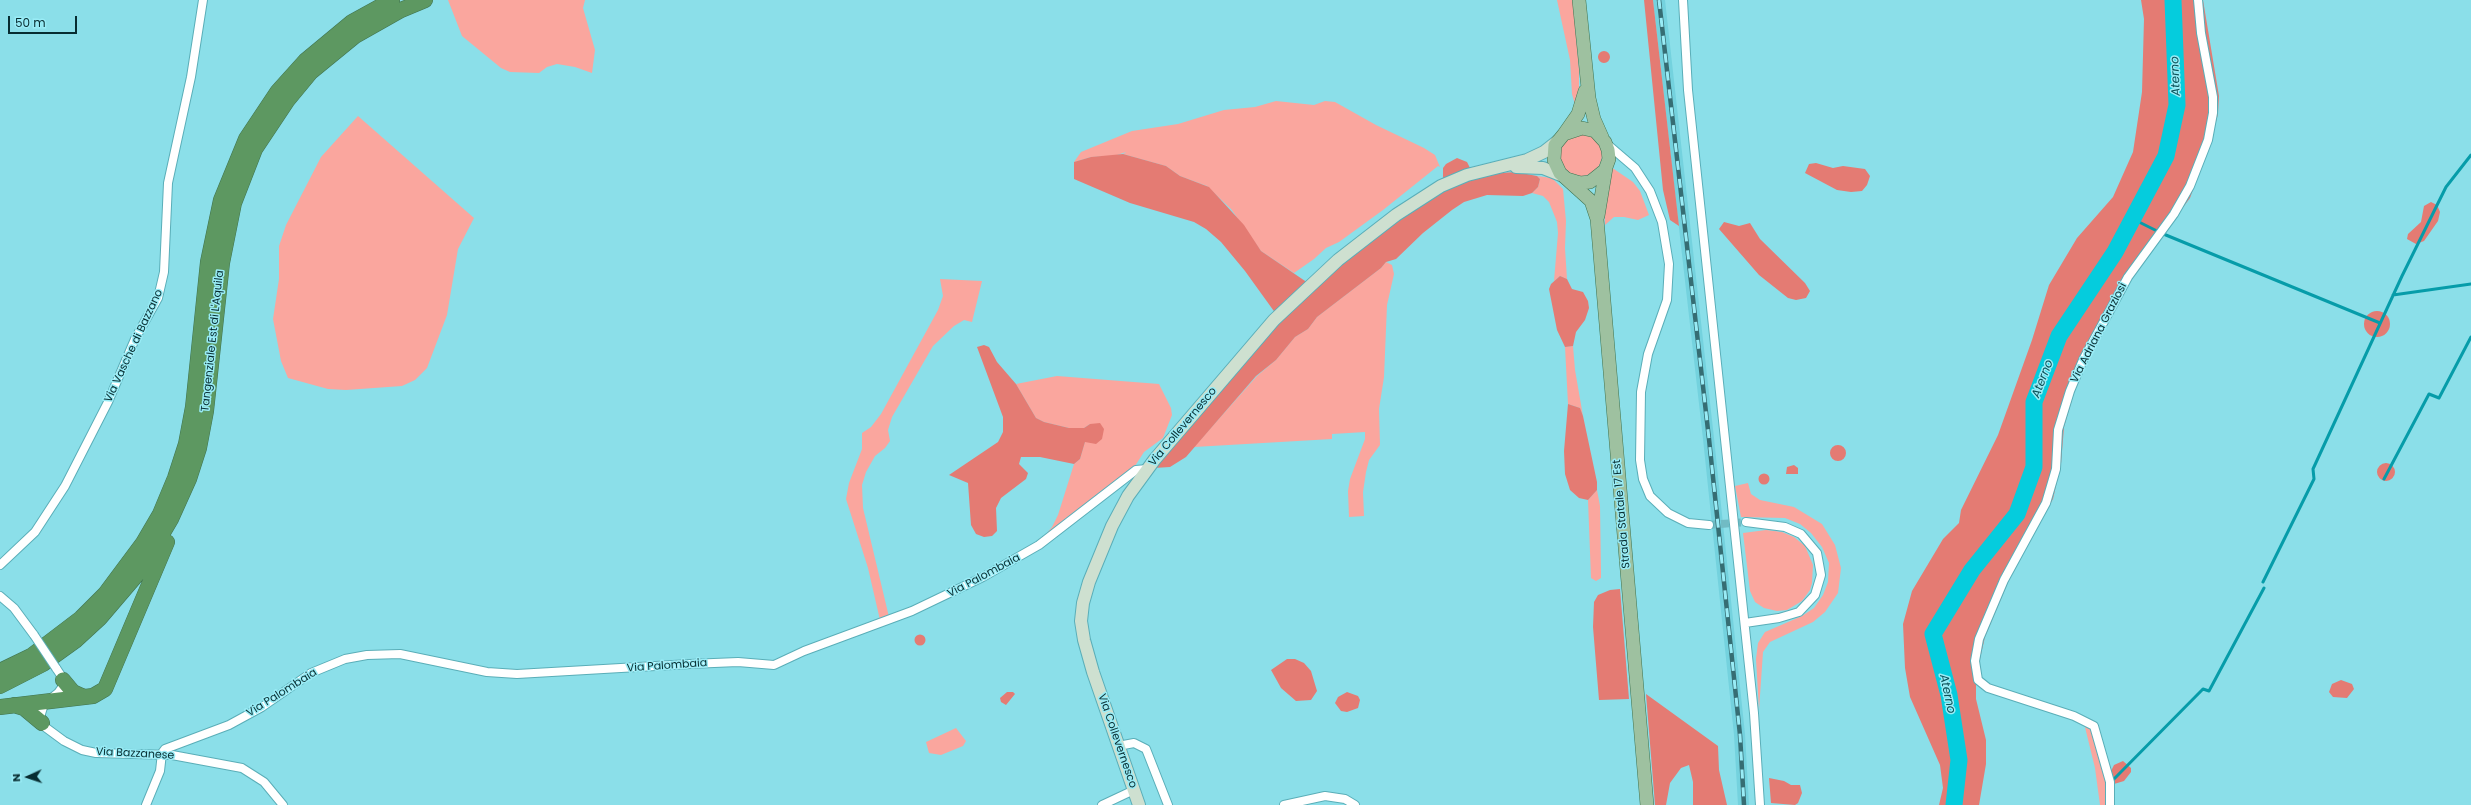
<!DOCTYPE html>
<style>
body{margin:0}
#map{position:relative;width:2471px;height:805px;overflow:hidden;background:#8bdfe9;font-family:Poppins,sans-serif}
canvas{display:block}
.north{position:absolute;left:8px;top:757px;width:40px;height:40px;-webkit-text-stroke:3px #99ecf6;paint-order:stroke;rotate:267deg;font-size:11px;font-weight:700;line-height:16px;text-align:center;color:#072d31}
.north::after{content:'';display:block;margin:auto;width:14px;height:18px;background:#072d31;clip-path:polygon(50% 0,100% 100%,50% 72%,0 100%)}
.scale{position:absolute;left:8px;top:16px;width:69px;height:18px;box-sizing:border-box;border:2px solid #072d31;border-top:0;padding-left:5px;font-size:12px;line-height:14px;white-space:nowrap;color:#072d31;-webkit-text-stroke:3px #99ecf6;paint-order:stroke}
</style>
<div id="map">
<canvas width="2471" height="805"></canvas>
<div class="north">N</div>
<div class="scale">50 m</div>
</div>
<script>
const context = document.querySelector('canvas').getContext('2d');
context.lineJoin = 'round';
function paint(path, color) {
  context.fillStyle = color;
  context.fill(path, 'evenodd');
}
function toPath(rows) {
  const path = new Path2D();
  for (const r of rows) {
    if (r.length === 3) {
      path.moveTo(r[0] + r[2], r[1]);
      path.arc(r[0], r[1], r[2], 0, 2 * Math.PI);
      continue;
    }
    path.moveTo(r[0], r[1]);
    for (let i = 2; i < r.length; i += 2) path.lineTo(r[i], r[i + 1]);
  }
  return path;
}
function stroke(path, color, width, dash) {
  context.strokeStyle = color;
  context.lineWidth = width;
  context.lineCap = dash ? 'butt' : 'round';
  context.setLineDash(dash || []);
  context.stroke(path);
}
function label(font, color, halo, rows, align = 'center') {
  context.font = font + ' Poppins,sans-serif';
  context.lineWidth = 3;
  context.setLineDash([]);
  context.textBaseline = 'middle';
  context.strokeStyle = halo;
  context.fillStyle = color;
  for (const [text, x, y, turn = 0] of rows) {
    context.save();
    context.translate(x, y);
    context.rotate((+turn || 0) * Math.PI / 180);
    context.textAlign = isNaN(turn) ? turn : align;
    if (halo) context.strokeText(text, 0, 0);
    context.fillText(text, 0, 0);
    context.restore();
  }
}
paint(toPath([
 [1653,0,1665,0,1714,438,1745,734,1749,805,1738,805,1734,735,1703,439]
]), '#74d2de');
paint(toPath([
 [448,0,585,0,583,8,595,50,592,73,575,67,557,64,547,67,539,73,510,72,501,68,462,36],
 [1557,0,1573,0,1579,70,1579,90,1576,108,1572,94,1570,60],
 [1276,101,1314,105,1325,101,1335,102,1376,125,1424,148,1435,155,1440,167,1438,166,1383,210,1339,242,1326,248,1314,259,1294,273,1261,251,1231,209,1207,186,1180,176,1166,166,1123,154,1126,152,1114,156,1091,157,1074,162,1081,152,1132,131,1178,124,1224,110,1255,107],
 [358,116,474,218,458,249,447,315,427,368,415,380,402,386,346,390,328,389,288,378,281,361,273,319,279,279,279,246,286,225,321,157],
 [1581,155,21],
 [1611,167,1633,182,1640,191,1649,215,1638,220,1624,217,1614,217,1605,225,1604,204],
 [1537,176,1552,178,1563,189,1566,221,1565,248,1567,279,1560,276,1554,281,1558,233,1557,222,1549,202,1543,196,1532,193,1538,187,1540,179],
 [1386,262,1392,265,1394,274,1387,305,1384,377,1379,409,1380,445,1369,460,1366,472,1363,492,1364,516,1349,517,1348,491,1350,479,1365,439,1365,432,1332,434,1332,439,1194,447,1257,376,1276,360,1295,337,1308,329,1317,317,1381,268],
 [940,279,982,281,972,322,964,320,954,326,933,346,892,417,888,430,890,441,885,448,875,456,866,472,862,485,863,508,889,617,880,620,868,568,846,499,849,483,862,449,862,433,871,427,881,414,938,310,943,296],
 [1573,346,1575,370,1583,416,1580,408,1568,404,1565,347],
 [1057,376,1159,384,1171,408,1172,415,1163,438,1144,452,1135,466,1041,540,1052,527,1058,515,1074,464,1080,459,1090,424,1084,428,1069,428,1044,422,1036,418,1016,384],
 [1748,483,1751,494,1760,500,1794,507,1822,524,1835,545,1841,568,1838,593,1825,612,1813,622,1770,642,1763,652,1759,710,1756,659,1758,643,1765,632,1802,616,1814,608,1823,595,1828,582,1829,563,1822,547,1811,533,1800,524,1785,518,1741,517,1735,486],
 [1597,490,1600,506,1601,572,1601,578,1596,581,1591,578,1588,500],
 [1766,530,1782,532,1794,537,1805,546,1813,565,1812,583,1810,590,1802,601,1787,610,1777,611,1764,608,1755,602,1750,591,1743,533],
 [2083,719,2092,723,2102,764,2108,797,2107,805,2100,805,2095,768],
 [956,728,966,741,963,746,941,755,929,753,926,742]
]), '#faa69e');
paint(toPath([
 [1644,0,1653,0,1679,226,1670,220,1663,190],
 [2141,0,2203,0,2219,96,2218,114,2211,141,2190,198,2134,273,2088,359,2075,390,2064,427,2061,464,2053,499,2009,580,1985,637,1976,676,1976,699,1986,740,1986,764,1979,805,1939,805,1943,788,1940,765,1910,697,1905,668,1903,624,1912,591,1943,539,1959,523,1961,510,1998,435,2032,340,2049,285,2077,238,2113,197,2133,152,2142,92,2144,19],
 [1604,57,6],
 [1123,154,1166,166,1180,176,1209,187,1244,225,1261,251,1308,283,1276,314,1245,271,1221,242,1206,229,1194,222,1130,203,1074,179,1074,162,1091,157],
 [1457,158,1467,162,1471,170,1443,180,1443,168,1446,164],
 [1816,163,1833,168,1843,166,1865,169,1870,176,1867,185,1862,191,1851,192,1837,190,1805,173,1809,164],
 [1516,172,1537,176,1540,179,1538,187,1532,193,1523,196,1487,195,1464,202,1452,210,1423,233,1396,259,1386,262,1381,268,1317,317,1308,329,1295,337,1276,360,1256,376,1186,457,1170,467,1154,468,1267,335,1301,299,1365,245,1430,198,1465,181,1500,173],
 [2431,202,2437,205,2440,212,2438,221,2424,241,2416,244,2407,239,2408,234,2421,222,2424,206],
 [1724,222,1739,226,1750,223,1760,239,1805,283,1810,291,1806,298,1796,300,1788,298,1759,275,1719,229],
 [1560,276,1567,279,1572,289,1583,292,1588,301,1589,308,1585,320,1576,332,1573,346,1565,347,1557,330,1549,289,1551,284],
 [2377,324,13],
 [984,345,989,347,997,362,1016,384,1036,418,1044,422,1069,428,1084,428,1090,424,1100,423,1104,429,1102,439,1096,444,1085,442,1080,459,1074,464,1040,457,1021,457,1019,464,1028,473,1026,479,1001,498,996,508,997,531,992,536,984,537,976,534,971,525,968,483,949,475,998,442,1003,432,1003,417,977,347],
 [1568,404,1580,408,1583,416,1597,482,1597,490,1588,500,1579,498,1570,490,1565,474,1564,451],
 [1838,453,8],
 [2386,472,9],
 [1794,465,1798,468,1798,474,1786,474,1787,467],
 [1764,479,5.5],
 [1620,589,1629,699,1599,700,1593,627,1594,602,1598,595,1610,590],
 [920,640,5.5],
 [1287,659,1295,659,1304,663,1311,671,1317,691,1311,700,1296,701,1281,688,1271,670],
 [2341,680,2352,684,2354,689,2347,698,2333,697,2329,692,2332,684],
 [1007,692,1013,692,1015,694,1006,705,1001,702,1000,698],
 [1347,692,1358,696,1360,700,1358,708,1347,712,1341,711,1335,703,1338,697],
 [1646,694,1718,746,1719,770,1727,805,1693,805,1693,782,1689,765,1681,768,1670,783,1666,805,1655,805],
 [2123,761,2131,768,2131,772,2124,781,2114,784,2111,771,2114,765],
 [1769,778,1784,781,1791,785,1800,785,1802,793,1798,803,1795,805,1771,803]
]), '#e47b73');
stroke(toPath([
 [2133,219,2159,232],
 [2161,233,2380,323],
 [2393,295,2471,284],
 [2384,479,2429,394,2439,398,2471,337],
 [2263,582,2314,479,2313,469,2402,276,2446,187,2471,155],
 [2113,780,2203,689,2209,691,2264,588]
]), '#069ca9', 3);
stroke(toPath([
 [1954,805,1959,760,1949,695,1933,634,1972,570,2017,514,2034,467,2034,402,2059,336,2115,252,2166,156,2177,105,2173,0]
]), '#05ccdd', 17);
stroke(toPath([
 [1709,525,1746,522]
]), '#71bbc4', 8, [8, 4]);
const street = toPath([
 [1683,0,1688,90,1754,713,1760,805],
 [1607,144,1635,168,1650,191,1662,222,1669,264,1667,300,1648,354,1641,392,1640,460,1643,479,1650,496,1668,513,1688,523,1709,525],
 [0,565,35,532,65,486,108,402,135,339,158,298,164,272,168,183,191,77,203,0],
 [0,596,14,608,34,635],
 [1745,623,1779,618,1799,612,1815,595,1821,575,1817,553,1801,534,1785,527,1746,522],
 [56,668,62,677,63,686,58,693,44,704,40,717,45,727,64,741,82,750,96,753,172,755,242,768,264,782,283,805],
 [1118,746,1134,743,1146,749,1168,805],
 [146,805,160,771,162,753,165,749,229,725,262,707,311,673,345,659,367,655,400,654,487,672,517,674,690,664,738,662,774,665,804,651,912,611,983,577,1039,545,1136,470,1147,469],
 [1102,805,1134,790],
 [1284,805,1325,796,1345,799,1355,805],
 [2110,805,2110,782,2094,726,2074,716,1988,688,1978,680,1975,661,1979,639,2004,580,2046,503,2056,469,2058,430,2070,391,2083,360,2128,277,2174,214,2190,186,2208,140,2213,113,2213,97,2201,33,2198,0]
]);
const secondary = toPath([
 [1516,167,1543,168,1563,176],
 [1139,805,1093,672,1084,640,1081,621,1083,603,1089,582,1112,526,1128,496,1155,459,1274,320,1338,260,1396,215,1441,186,1467,175,1527,160,1544,152,1558,141]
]);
const primary = toPath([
 [1579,0,1589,98,1594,119,1602,137],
 [1564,134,1578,114,1585,91],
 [1567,179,1580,183,1590,182,1605,170,1609,159,1608,150,1605,142,1595,131,1582,128,1564,134,1555,145,1554,160,1560,173,1591,201,1597,219,1647,805],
 [1598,216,1606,168]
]);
const highway = toPath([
 [0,671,31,656,81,618,105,594,143,543,160,514,175,478,186,444,193,407,208,262,221,200,246,139,278,91,305,61,352,22,392,0],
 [63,680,73,692,84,697],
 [0,686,43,664,75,641,100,618,141,570,171,519,189,479,199,448,206,411,222,263,234,203,255,149,287,101,311,72,355,36,401,10,425,0],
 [14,705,24,708,42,723],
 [0,707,93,696,105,689,167,542]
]);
stroke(street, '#5aaeb8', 10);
stroke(secondary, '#5aaeb8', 14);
stroke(primary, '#3f7350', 14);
stroke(highway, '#3f7350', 16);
stroke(street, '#fff', 8);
stroke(secondary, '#cee0d0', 12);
stroke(primary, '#9ec1a0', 13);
stroke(highway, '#5d9861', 15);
const rail = toPath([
 [1659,0,1709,439,1740,735,1744,805]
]);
stroke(rail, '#366d73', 4.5);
stroke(rail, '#99ecf6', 3, [9]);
const streetBridge = toPath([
 [34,635,56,668]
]);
stroke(streetBridge, '#5aaeb8', 10, []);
stroke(streetBridge, '#fff', 8);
label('11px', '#072d31', '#99ecf6', [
 ["Via Adriana Graziosi",2099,333,-63],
 ["Tangenziale Est di L'Aquila",213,341,-84],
 ["Via Vasche di Bazzano",134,346,-65],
 ["Via Collevernesco",1183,427,-50],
 ["Strada Statale 17 Est",1622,514,-95],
 ["Via Palombaia",984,576,-28],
 ["Via Palombaia",667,666,-4],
 ["Via Palombaia",282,693,-32],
 ["Via Collevernesco",1117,741,71],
 ["Via Bazzanese",135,754,3]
]);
label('italic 12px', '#0a5158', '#99ecf6', [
 ["Aterno",2176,76,-92],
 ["Aterno",2043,379,-69],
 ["Aterno",1947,694,78]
]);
</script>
